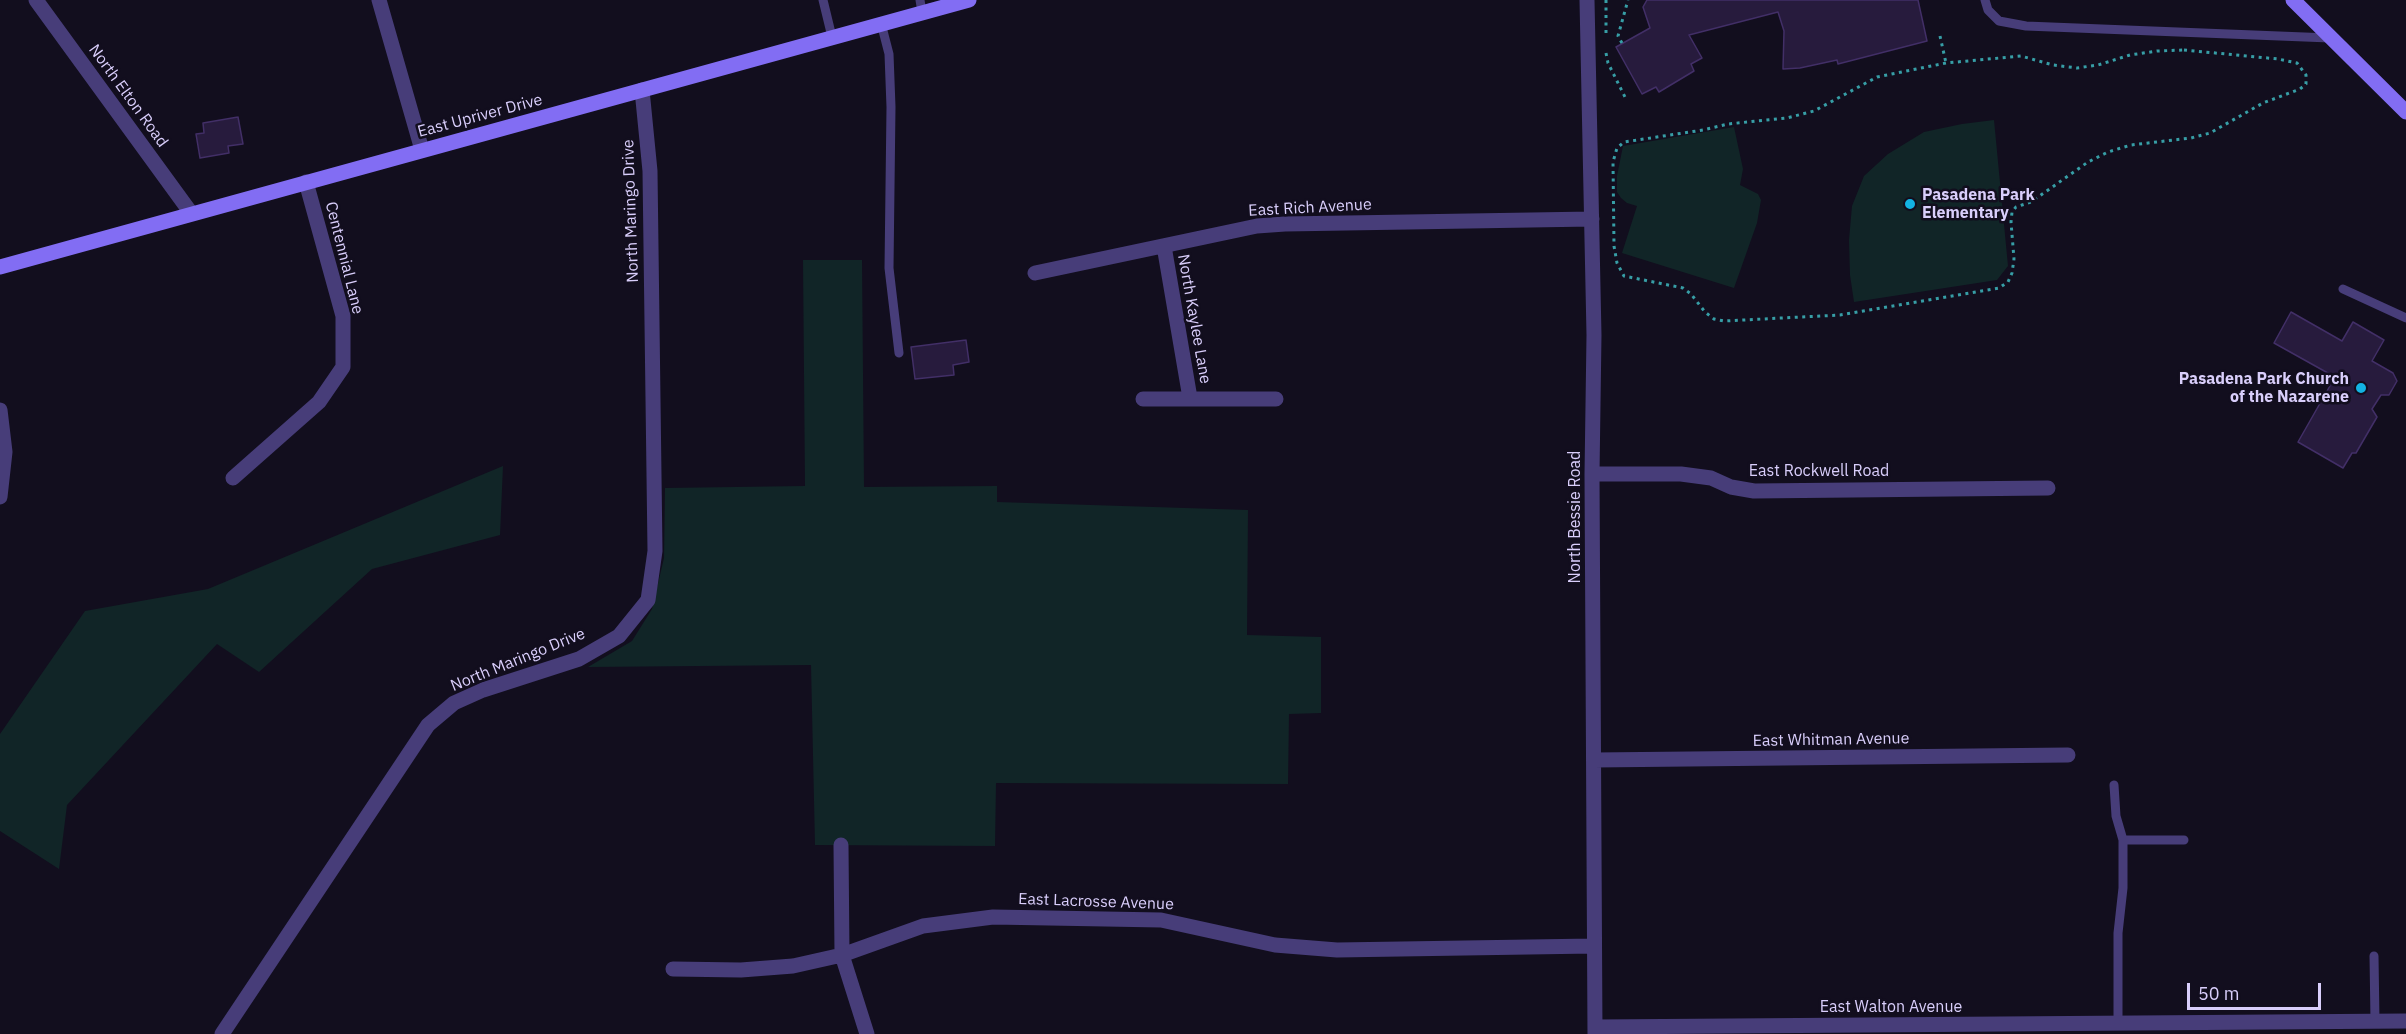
<!DOCTYPE html>
<style>
body{margin:0}
#map{position:relative;width:2406px;height:1034px;overflow:hidden;background:#120e1e;font-family:"IBM Plex Sans",sans-serif}
canvas{display:block}
.scale{position:absolute;left:2187px;top:983px;width:134px;height:27px;box-sizing:border-box;border:3px solid #d9cefb;border-top:0;padding-left:8px;font-size:18px;line-height:21px;white-space:nowrap;color:#d9cefb;-webkit-text-stroke:4px #120e1e;paint-order:stroke}
</style>
<div id="map">
<canvas width="2406" height="1034"></canvas>
<div class="scale">50 m</div>
</div>
<script>
const context = document.querySelector('canvas').getContext('2d');
context.lineJoin = 'round';
function paint(path, color) {
  context.fillStyle = color;
  context.fill(path, 'evenodd');
}
function toPath(rows) {
  const path = new Path2D();
  for (const r of rows) {
    path.moveTo(r[0], r[1]);
    for (let i = 2; i < r.length; i += 2) path.lineTo(r[i], r[i + 1]);
  }
  return path;
}
function stroke(path, color, width, dash) {
  context.strokeStyle = color;
  context.lineWidth = width;
  context.lineCap = dash ? 'butt' : 'round';
  context.setLineDash(dash || []);
  context.stroke(path);
}
function label(font, color, halo, rows, align = 'center') {
  context.font = font + ' "IBM Plex Sans",sans-serif';
  context.lineWidth = 5;
  context.setLineDash([]);
  context.textBaseline = 'middle';
  context.strokeStyle = halo;
  context.fillStyle = color;
  for (const [text, x, y, turn = 0] of rows) {
    context.save();
    context.translate(x, y);
    context.rotate((+turn || 0) * Math.PI / 180);
    context.textAlign = isNaN(turn) ? turn : align;
    if (halo) context.strokeText(text, 0, 0);
    context.fillText(text, 0, 0);
    context.restore();
  }
}
paint(toPath([
 [1994,120,2008,266,1997,280,1854,302,1850,275,1849,240,1852,206,1864,176,1888,154,1924,132,1962,124],
 [1734,127,1743,169,1740,185,1758,194,1761,200,1757,223,1734,288,1622,253,1637,206,1627,203,1621,198,1617,192,1617,176,1623,146],
 [803,260,862,260,864,487,997,486,997,502,1248,510,1247,635,1321,637,1321,713,1289,714,1288,784,996,783,995,846,815,845,811,665,588,667,632,641,652,609,664,558,665,488,805,486],
 [503,466,500,535,372,569,259,672,217,644,67,805,59,869,0,831,0,734,85,611,208,589]
]), '#112527');
const building = toPath([
 [1647,0,1918,0,1927,41,1838,64,1837,60,1800,68,1783,69,1784,31,1778,12,1689,35,1702,58,1691,64,1694,71,1659,92,1656,87,1642,94,1616,47,1650,28,1643,7,1647,0],
 [238,117,243,144,228,146,229,153,200,158,196,134,204,133,203,123,238,117],
 [2291,312,2342,341,2353,322,2384,340,2372,361,2393,373,2397,381,2389,395,2381,395,2372,409,2377,417,2356,453,2352,453,2343,468,2298,442,2335,377,2274,343,2291,312],
 [966,340,969,362,953,365,954,375,915,379,911,347,966,340]
]);
paint(building, '#271b3d');
stroke(building, '#422f67', 1.5);
stroke(toPath([
 [1606,0,1606,34],
 [1940,36,1946,63],
 [1622,43,1618,36,1628,0],
 [2184,50,2278,59,2297,63,2306,75,2306,84,2300,89,2263,103,2210,133,2191,138,2131,145,2108,152,2088,162,2031,202,2016,207,2012,212,2011,222,2014,259,2012,273,2008,282,1999,288,1840,315,1724,321,1714,319,1705,312,1691,294,1683,288,1624,276,1617,263,1614,246,1613,162,1617,148,1624,142,1703,130,1728,124,1787,118,1814,111,1877,77,1946,63,2021,56,2053,65,2077,68,2098,65,2130,55,2157,51,2184,50],
 [1606,53,1608,63,1626,99]
]), '#379ea6', 3, [3, 4.5]);
stroke(toPath([
 [823,0,832,37],
 [920,0,922,12],
 [1985,0,1988,10,1999,21,2026,26,2330,38],
 [881,23,889,54,891,107,889,268,899,353],
 [2343,289,2406,318],
 [2114,785,2116,816,2123,840,2123,888,2118,933,2118,1023],
 [2123,840,2184,840],
 [2374,956,2375,1021]
]), '#473d79', 9);
stroke(toPath([
 [36,0,191,213],
 [379,0,422,150],
 [1587,0,1594,335,1592,474,1595,1034],
 [1164,246,1190,398],
 [1035,273,1257,226,1285,224,1592,219],
 [1143,399,1276,399],
 [0,410,5,452,0,497],
 [1592,474,1681,474,1711,478,1731,487,1754,491,2048,488],
 [233,478,319,402,343,367,343,316,306,182],
 [1594,760,2068,755],
 [841,845,842,955,867,1034],
 [673,969,741,970,793,966,842,955,923,926,993,917,1161,920,1275,945,1337,950,1593,946],
 [1595,1027,2406,1021],
 [222,1034,428,725,454,703,483,690,579,659,619,636,648,600,655,551,650,171,642,90]
]), '#473d79', 15);
stroke(toPath([
 [2293,0,2406,112],
 [0,267,969,0]
]), '#826df3', 15);
for (const [x, y, r, color] of [
 [1910,204,6,"#13b3e2"],
 [2361,388,6,"#13b3e2"]
]) {
  const dot = new Path2D();
  dot.arc(x, y, r, 0, 2 * Math.PI);
  context.fillStyle = color;
  context.fill(dot);
  stroke(dot, '#120e1e', 2);
}
label('16px', '#d9cefb', '#120e1e', [
 ["North Elton Road",128,96,54],
 ["East Upriver Drive",480,116,-15],
 ["East Rich Avenue",1310,208,-3],
 ["North Maringo Drive",631,211,-92],
 ["Centennial Lane",344,258,76],
 ["North Kaylee Lane",1194,319,80],
 ["East Rockwell Road",1819,471],
 ["North Bessie Road",1575,517,-90],
 ["North Maringo Drive",518,660,-22],
 ["East Whitman Avenue",1831,740,-1],
 ["East Lacrosse Avenue",1096,902,2],
 ["East Walton Avenue",1891,1007]
]);
label('bold 16px', '#d9cefb', '#120e1e', [
 ["Pasadena Park",1922,195],
 ["Elementary",1922,213],
 ["Pasadena Park Church",2349,379,"right"],
 ["of the Nazarene",2349,397,"right"]
], 'left');
</script>
